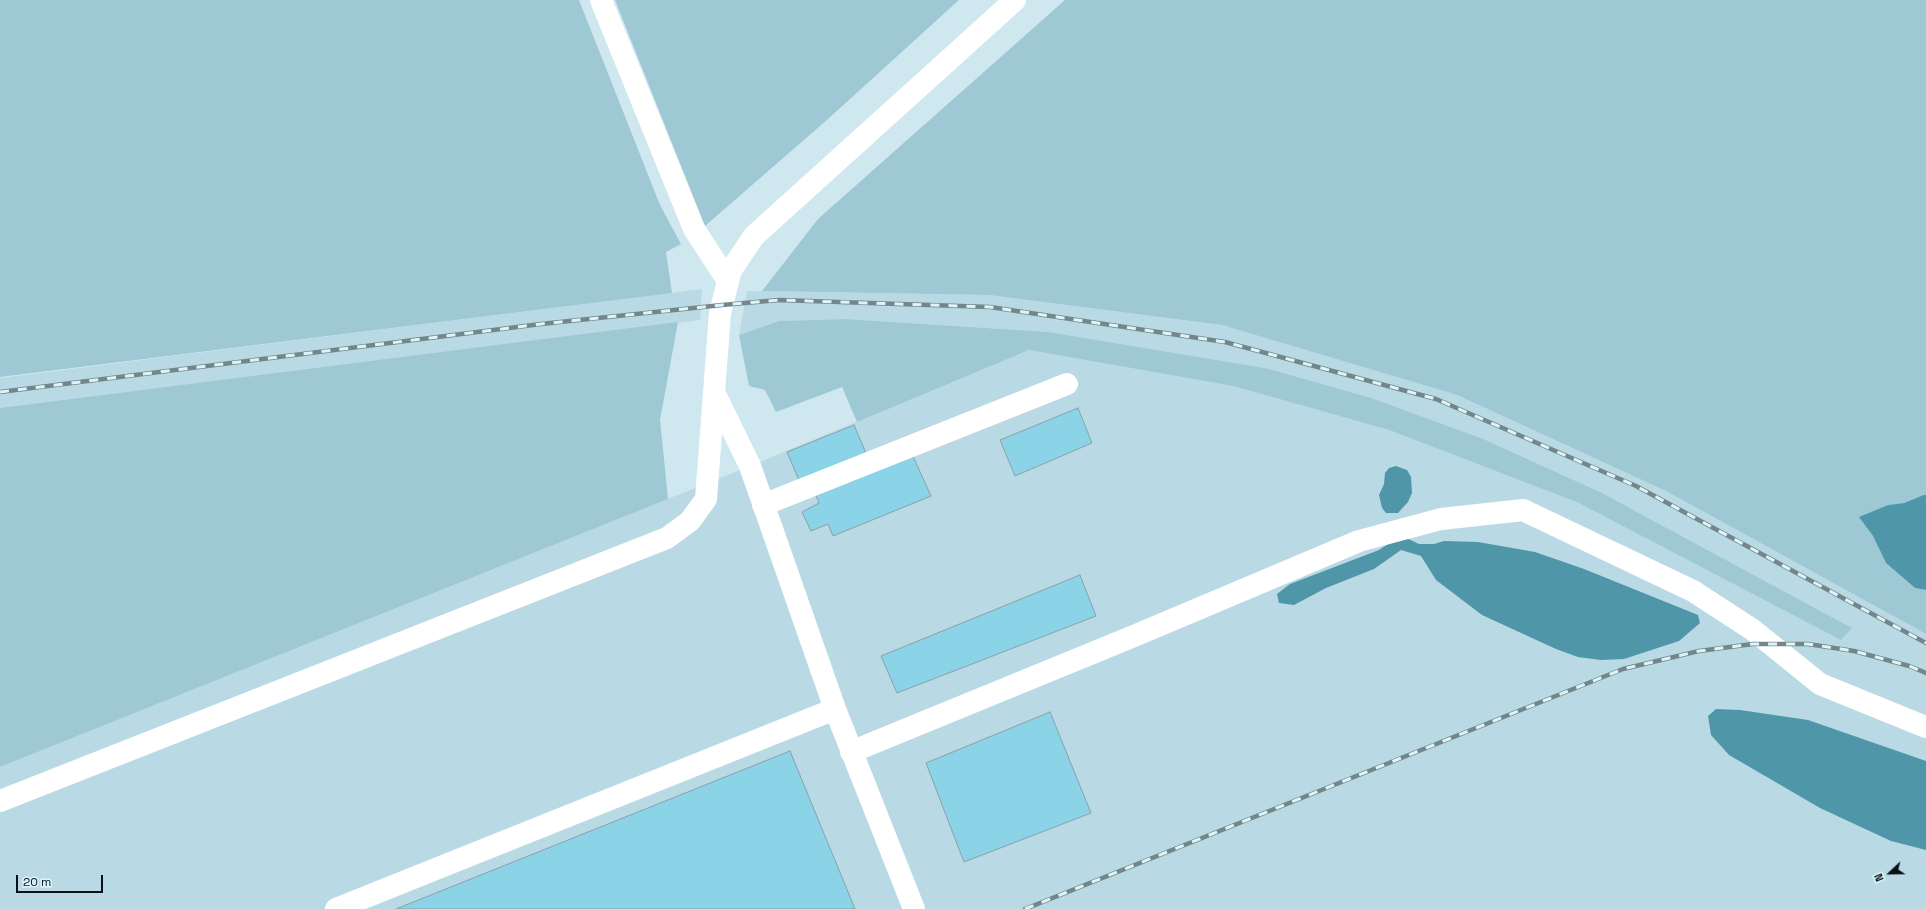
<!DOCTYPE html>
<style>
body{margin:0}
#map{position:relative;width:1926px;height:909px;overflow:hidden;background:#cfe8ef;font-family:"Space Grotesk",sans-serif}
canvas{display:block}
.north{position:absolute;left:1870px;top:853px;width:40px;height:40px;-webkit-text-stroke:3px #dcf5fc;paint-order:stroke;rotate:248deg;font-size:11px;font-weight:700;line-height:16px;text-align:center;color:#081113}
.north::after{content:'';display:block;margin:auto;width:14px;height:18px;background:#081113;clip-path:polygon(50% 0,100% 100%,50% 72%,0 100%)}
.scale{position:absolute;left:16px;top:875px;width:87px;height:18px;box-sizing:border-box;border:2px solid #081113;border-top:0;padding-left:5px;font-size:12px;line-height:14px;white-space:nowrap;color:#081113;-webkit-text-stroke:3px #dcf5fc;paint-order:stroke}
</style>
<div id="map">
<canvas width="1926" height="909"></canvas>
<div class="north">N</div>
<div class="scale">20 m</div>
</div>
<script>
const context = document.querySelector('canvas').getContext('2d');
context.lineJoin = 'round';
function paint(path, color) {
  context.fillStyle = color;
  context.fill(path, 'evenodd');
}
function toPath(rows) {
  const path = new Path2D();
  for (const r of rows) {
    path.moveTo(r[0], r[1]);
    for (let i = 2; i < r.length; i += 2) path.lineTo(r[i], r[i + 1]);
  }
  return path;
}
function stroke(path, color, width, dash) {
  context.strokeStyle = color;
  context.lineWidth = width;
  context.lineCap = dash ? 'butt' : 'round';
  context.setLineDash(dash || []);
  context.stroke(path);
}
paint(toPath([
 [702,289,700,320,0,408,0,378],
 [747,291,989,295,1222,325,1457,395,1666,491,1926,634,1926,909,0,909,0,767,750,466,1029,350,1233,386,1389,430,1579,503,1852,628,1602,493,1265,368,1049,332,845,319,779,321,739,335]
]), '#b9dae4');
paint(toPath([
 [0,0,579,0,660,205,681,244,666,252,672,293,0,377],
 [615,0,959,0,828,119,705,226],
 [1065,0,1926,0,1926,495,1904,503,1888,505,1860,517,1873,536,1886,563,1915,588,1926,590,1926,634,1666,491,1457,395,1222,325,989,295,762,291,818,219],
 [845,319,1049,332,1265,368,1371,398,1483,439,1602,493,1852,628,1841,640,1579,503,1389,430,1233,386,1029,350,857,422,842,387,776,412,765,390,749,386,739,335,779,321],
 [678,322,660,420,668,499,0,767,0,408]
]), '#9ec8d4');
paint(toPath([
 [1396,466,1407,470,1411,477,1412,493,1408,502,1398,513,1386,513,1382,508,1379,495,1384,484,1385,473,1389,468],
 [1924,495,1926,495,1926,590,1915,588,1886,563,1873,536,1859,517,1888,505,1904,503],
 [1404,537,1419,544,1434,544,1444,541,1478,542,1535,552,1584,569,1698,615,1700,623,1679,641,1624,659,1601,660,1578,657,1556,649,1482,615,1436,580,1421,556,1401,550,1374,569,1326,588,1294,605,1279,603,1277,594,1290,584,1379,550,1388,544],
 [1716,709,1740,710,1808,720,1926,761,1926,850,1891,841,1820,808,1729,755,1711,735,1708,716]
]), '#4e96a8');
const building = toPath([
 [1078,408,1092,443,1015,476,1000,440,1078,408],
 [854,425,868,458,801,485,787,452,854,425],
 [912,454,931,496,833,536,828,524,811,531,802,512,819,503,814,491,912,454],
 [1080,575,1096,616,897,693,881,656,1080,575],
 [1050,712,1091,813,964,862,926,763,1050,712],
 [790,751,855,909,396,909,790,751]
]);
paint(building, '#8bd3e6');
stroke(building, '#8aa1a7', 1);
stroke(toPath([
 [601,0,694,229,728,281],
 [763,505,1067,384],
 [835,709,914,909],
 [851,752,1134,636,1359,541,1441,519,1523,510,1693,591,1753,630,1820,684,1926,727],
 [0,801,667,538,690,521,706,499,720,313,731,270,754,236,1015,0],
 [336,909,835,709,750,466,715,394]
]), '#fff', 22);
const rail = toPath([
 [0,392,541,324,722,305,779,300,990,307,1225,342,1436,399,1636,486,1926,643],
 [1025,909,1623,669,1699,651,1753,644,1808,644,1854,651,1909,666,1926,673]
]);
stroke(rail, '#74868a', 4.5);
stroke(rail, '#dcf5fc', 3, [9]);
</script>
